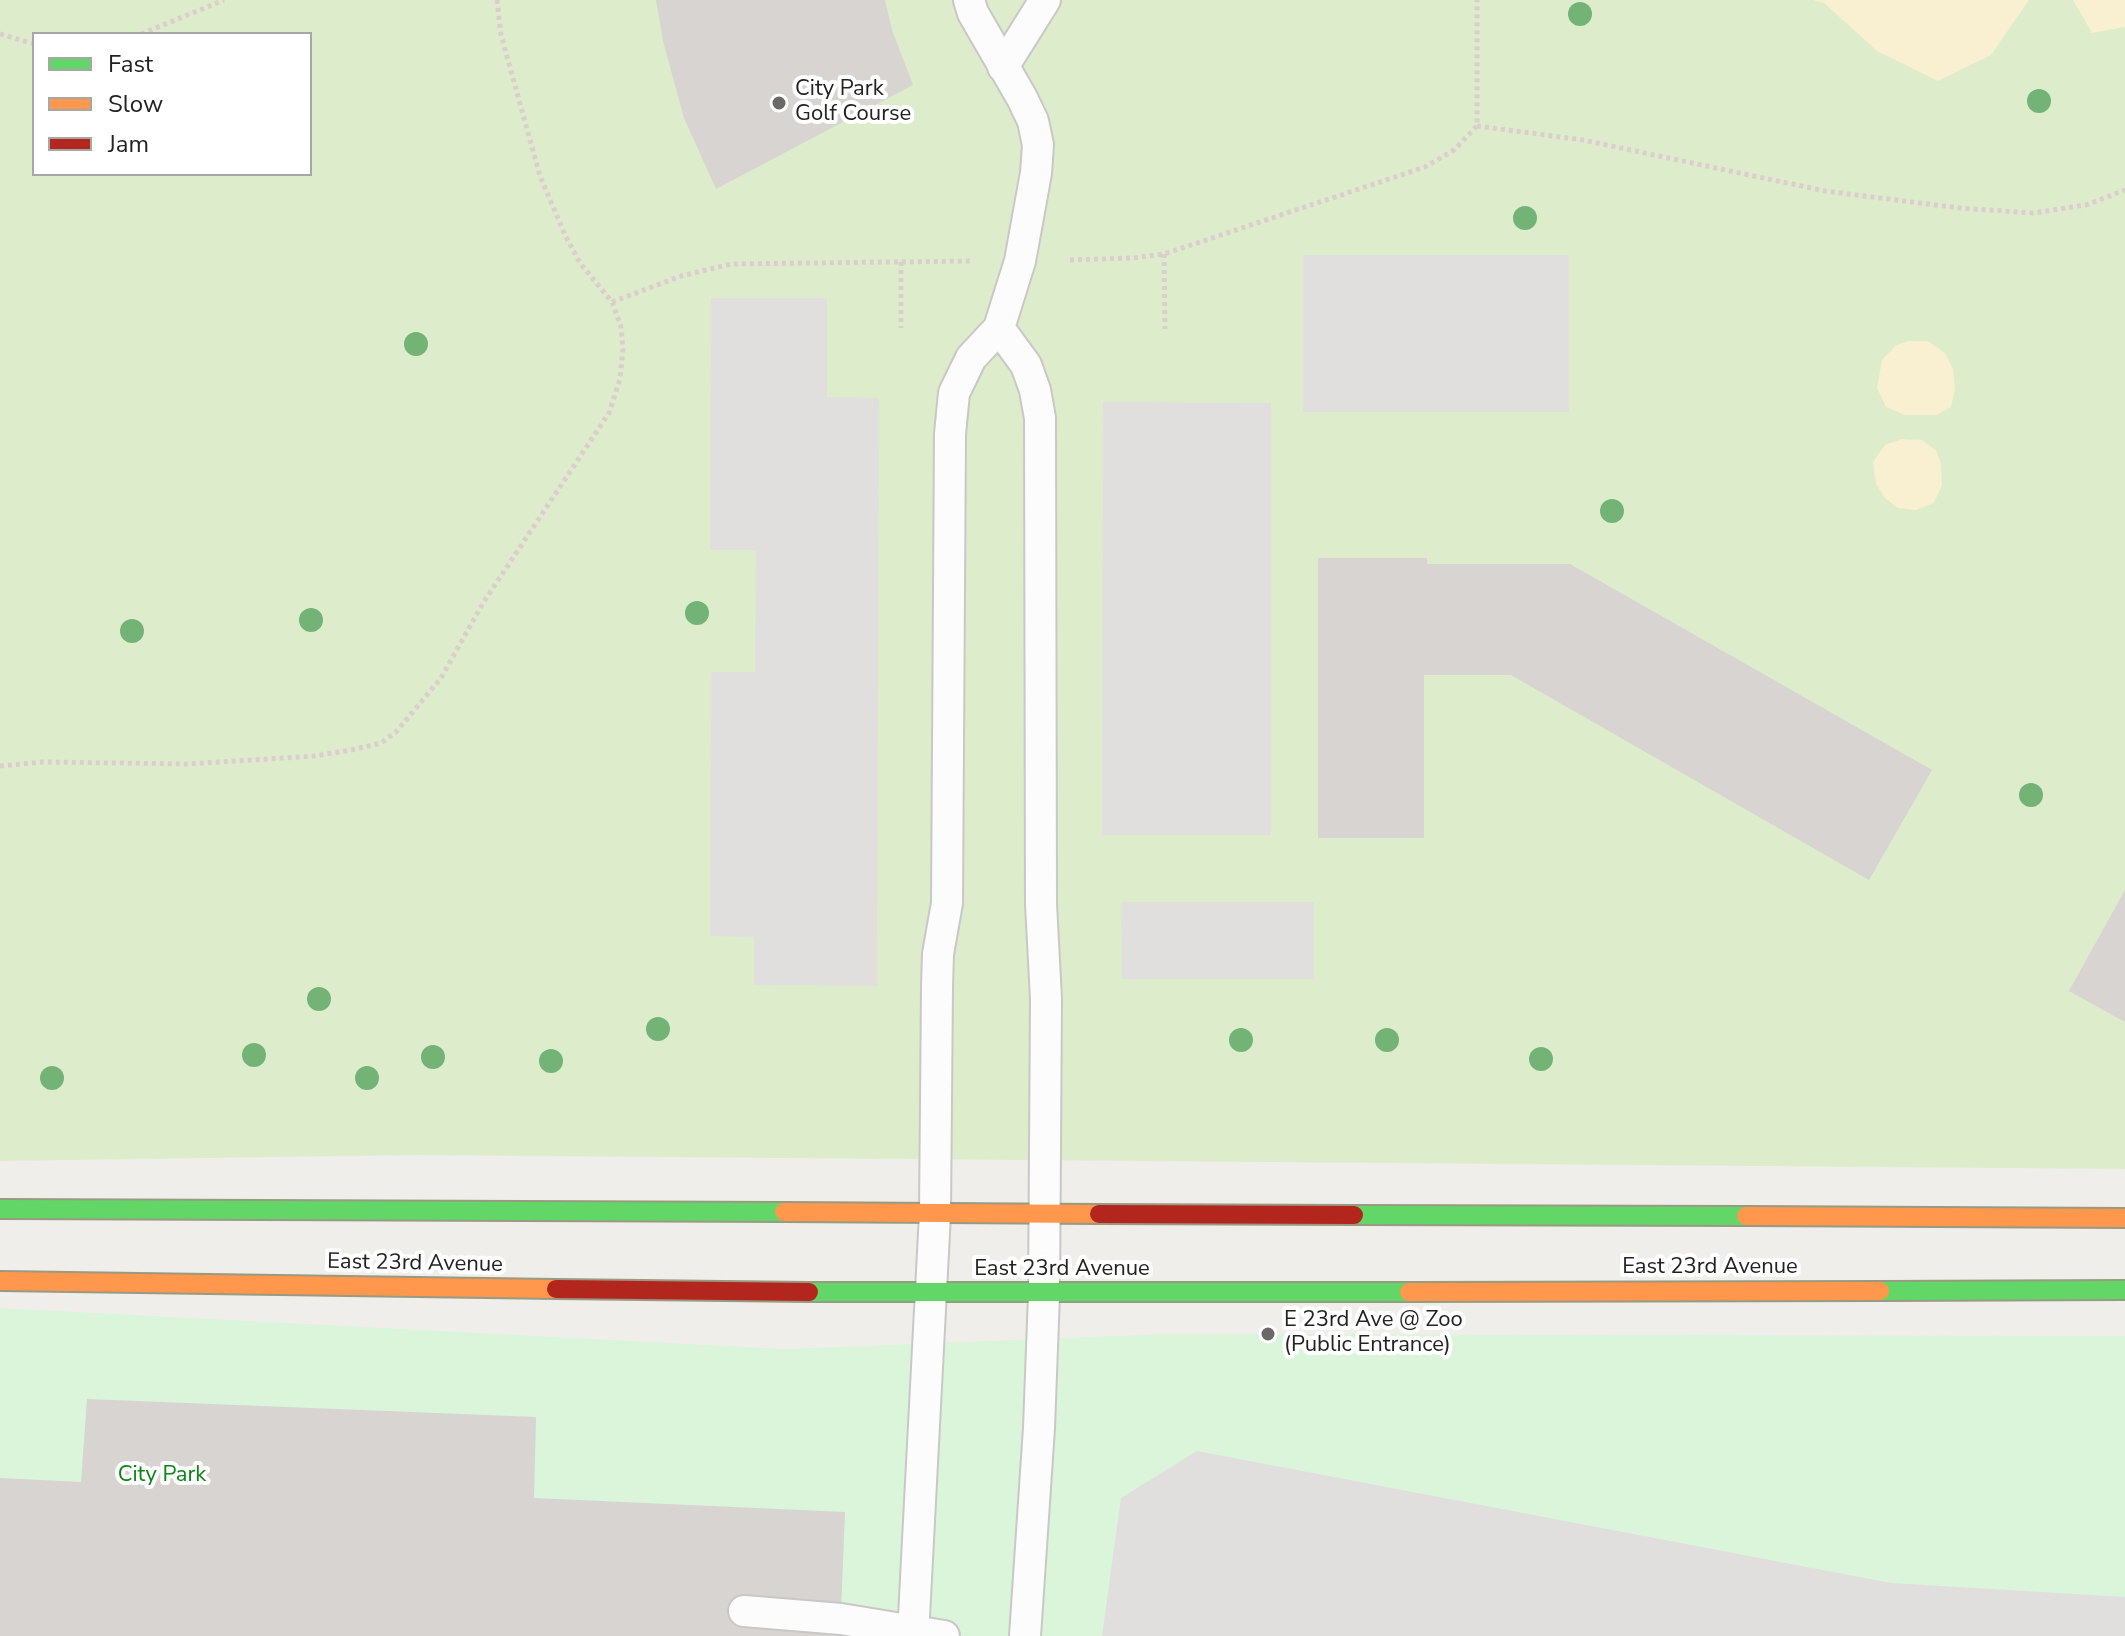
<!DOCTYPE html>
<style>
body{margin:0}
#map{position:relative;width:2125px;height:1636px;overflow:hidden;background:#f0eeeb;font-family:"Nunito Sans",sans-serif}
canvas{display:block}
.legend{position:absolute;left:32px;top:32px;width:280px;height:144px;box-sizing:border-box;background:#fff;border:2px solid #a7a7a7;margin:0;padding:10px 14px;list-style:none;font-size:24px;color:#222}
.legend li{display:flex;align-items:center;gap:16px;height:40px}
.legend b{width:40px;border:2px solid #a7a7a7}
</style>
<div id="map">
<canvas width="2125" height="1636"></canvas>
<ul class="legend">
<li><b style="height:10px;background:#63d668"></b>Fast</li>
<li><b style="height:10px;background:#ff974d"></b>Slow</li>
<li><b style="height:10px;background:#b3261e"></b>Jam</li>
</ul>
</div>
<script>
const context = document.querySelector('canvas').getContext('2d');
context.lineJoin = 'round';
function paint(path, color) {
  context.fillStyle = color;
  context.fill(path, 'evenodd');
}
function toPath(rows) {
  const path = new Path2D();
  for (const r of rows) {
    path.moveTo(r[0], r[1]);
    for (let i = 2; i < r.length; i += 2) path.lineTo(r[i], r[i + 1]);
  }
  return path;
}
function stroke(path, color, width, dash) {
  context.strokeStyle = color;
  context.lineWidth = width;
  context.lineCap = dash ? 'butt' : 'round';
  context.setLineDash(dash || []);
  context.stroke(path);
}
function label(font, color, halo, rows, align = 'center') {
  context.font = font + ' "Nunito Sans",sans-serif';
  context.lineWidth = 8;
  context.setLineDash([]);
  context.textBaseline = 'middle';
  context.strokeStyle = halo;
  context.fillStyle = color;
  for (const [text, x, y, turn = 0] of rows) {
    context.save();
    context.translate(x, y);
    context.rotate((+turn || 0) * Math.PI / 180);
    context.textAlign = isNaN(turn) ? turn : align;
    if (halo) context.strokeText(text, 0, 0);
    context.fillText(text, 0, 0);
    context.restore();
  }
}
paint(toPath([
 [0,0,2125,0,2125,1169,416,1155,0,1161],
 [34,34,310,34,310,174,34,174]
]), '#ddeccb');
paint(toPath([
 [1812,0,2029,0,1991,55,1938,81,1877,51,1824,3],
 [2073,0,2125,0,2125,27,2092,33],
 [1908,341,1928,341,1945,353,1953,369,1955,390,1951,407,1937,415,1905,415,1886,407,1877,388,1882,360,1895,346],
 [1902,439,1922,440,1936,450,1941,464,1942,485,1934,503,1916,510,1898,508,1885,498,1876,484,1873,462,1885,445]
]), '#f8f0d0');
paint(toPath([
 [0,1308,785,1349,1167,1334,2125,1336,2125,1636,0,1636]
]), '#daf5da');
paint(toPath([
 [1303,255,1569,255,1569,412,1303,412],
 [711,298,827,298,827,397,879,398,877,986,754,985,754,937,710,936,711,672,755,672,756,550,710,550],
 [1103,402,1271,403,1271,835,1102,835],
 [1121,902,1314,902,1314,979,1122,979],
 [1197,1451,1891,1583,2125,1597,2125,1636,1102,1636,1121,1498]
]), '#e0dfde');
paint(toPath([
 [656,0,885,0,892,30,913,85,716,189,684,118,663,41],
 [1318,558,1427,558,1427,564,1570,564,1932,770,1869,880,1511,675,1424,675,1424,838,1318,838],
 [2125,890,2125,1022,2069,991],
 [87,1399,536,1417,534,1498,845,1512,840,1636,0,1636,0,1478,81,1482]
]), '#d7d4d2');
const lane = toPath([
 [1003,67,1045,0],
 [999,328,1026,365,1035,390,1040,418,1041,904,1046,999,1044,1294,1039,1428,1025,1636],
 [744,1611,841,1619,944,1636],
 [913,1636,935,1214,937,987,938,954,947,903,950,434,954,393,971,358,999,328,1020,261,1036,173,1038,145,1033,121,1022,98,973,13,969,0]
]);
const fast = toPath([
 [0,1209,784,1212],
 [1354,1215,1746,1216],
 [1880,1291,2125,1290],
 [809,1292,1409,1292]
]);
const slow = toPath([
 [784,1212,1099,1214],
 [1746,1216,2125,1218],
 [0,1281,556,1289],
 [1409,1292,1880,1291]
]);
const jam = toPath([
 [1099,1214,1354,1215],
 [556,1289,809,1292]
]);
stroke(lane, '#c9c8c7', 34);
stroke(fast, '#999a82', 22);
stroke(slow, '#999a82', 22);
stroke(jam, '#999a82', 22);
stroke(toPath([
 [0,34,34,44],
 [141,34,224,0],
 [1477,126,1583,140,1825,191,1960,208,2033,213,2086,205,2125,190],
 [1164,254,1165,329],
 [1070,260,1133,258,1164,254,1425,167,1454,150,1477,126,1477,0],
 [901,262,901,328],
 [612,302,681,276,731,264,972,261],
 [0,766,43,762,188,764,314,756,351,750,381,743,397,731,441,678,483,603,609,413,620,379,623,349,621,327,612,302,580,263,565,235,540,176,501,35,497,0]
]), '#dccecd', 5, [4, 4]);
stroke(lane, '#fdfcfc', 30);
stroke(fast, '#63d668', 18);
stroke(slow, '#ff974d', 18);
stroke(jam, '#b3261e', 18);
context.fillStyle = '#73b476';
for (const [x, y] of [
 [1580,14],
 [2039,101],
 [1525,218],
 [416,344],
 [1612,511],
 [697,613],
 [311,620],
 [132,631],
 [2031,795],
 [319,999],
 [658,1029],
 [1241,1040],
 [1387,1040],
 [254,1055],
 [433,1057],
 [1541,1059],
 [551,1061],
 [52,1078],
 [367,1078]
]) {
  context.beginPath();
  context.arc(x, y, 12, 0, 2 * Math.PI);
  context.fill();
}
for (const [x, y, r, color] of [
 [779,103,8,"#6a6968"],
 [1268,1334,8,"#6a6968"]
]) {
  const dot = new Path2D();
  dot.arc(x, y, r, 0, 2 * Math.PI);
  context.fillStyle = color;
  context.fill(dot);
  stroke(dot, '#fff', 3);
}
label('22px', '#222', '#fff', [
 ["City Park",795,90],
 ["Golf Course",795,115],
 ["E 23rd Ave @ Zoo",1284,1321],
 ["(Public Entrance)",1284,1346]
], 'left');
label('22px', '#222', '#fff', [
 ["East 23rd Avenue",415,1264,1],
 ["East 23rd Avenue",1710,1268],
 ["East 23rd Avenue",1062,1270]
]);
label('22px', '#0c8416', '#fff', [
 ["City Park",162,1476]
]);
</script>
